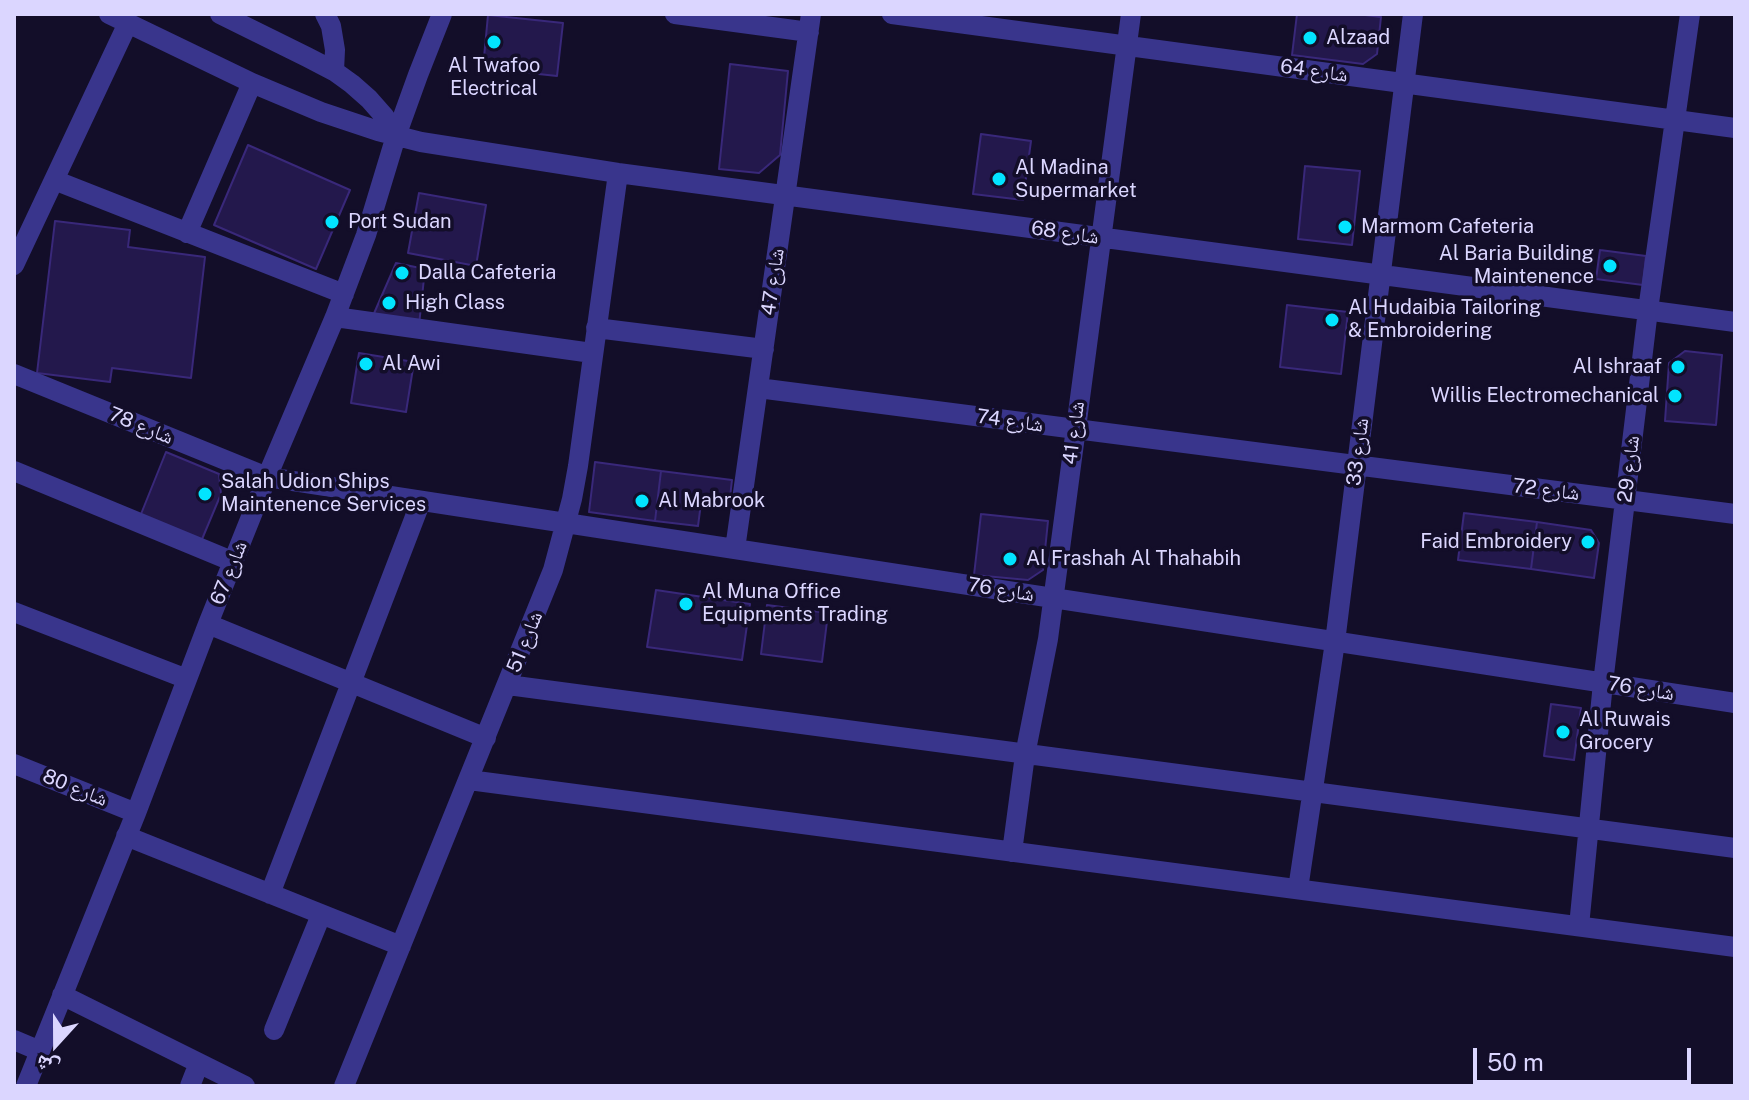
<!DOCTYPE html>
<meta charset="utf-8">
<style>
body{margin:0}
#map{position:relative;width:1749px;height:1100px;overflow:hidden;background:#130e29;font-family:"Public Sans","Noto Naskh Arabic",sans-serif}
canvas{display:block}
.frame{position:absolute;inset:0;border:16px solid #dbd6ff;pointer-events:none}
.north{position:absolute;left:16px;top:1004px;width:80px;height:80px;-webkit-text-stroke:6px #130e29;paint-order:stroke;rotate:201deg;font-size:22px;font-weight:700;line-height:32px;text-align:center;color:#dbd6ff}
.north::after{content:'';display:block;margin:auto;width:28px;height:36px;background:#dbd6ff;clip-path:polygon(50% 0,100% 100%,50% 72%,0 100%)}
.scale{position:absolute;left:1473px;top:1048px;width:218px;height:36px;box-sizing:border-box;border:4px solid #dbd6ff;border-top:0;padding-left:10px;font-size:24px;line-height:28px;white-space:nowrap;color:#dbd6ff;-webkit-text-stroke:6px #130e29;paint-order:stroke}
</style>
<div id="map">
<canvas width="1749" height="1100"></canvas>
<div class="frame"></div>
<div class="north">ش</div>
<div class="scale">50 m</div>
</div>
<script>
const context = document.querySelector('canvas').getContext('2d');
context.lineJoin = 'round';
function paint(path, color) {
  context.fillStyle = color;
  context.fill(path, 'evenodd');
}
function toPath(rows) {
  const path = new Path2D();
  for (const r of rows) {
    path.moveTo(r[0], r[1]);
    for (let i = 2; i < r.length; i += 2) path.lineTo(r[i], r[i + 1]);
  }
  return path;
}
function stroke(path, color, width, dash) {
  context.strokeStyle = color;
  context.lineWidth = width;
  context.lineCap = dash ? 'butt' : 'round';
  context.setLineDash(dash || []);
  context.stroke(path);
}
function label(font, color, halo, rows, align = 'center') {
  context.font = font + ' "Public Sans","Noto Naskh Arabic",sans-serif';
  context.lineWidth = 7;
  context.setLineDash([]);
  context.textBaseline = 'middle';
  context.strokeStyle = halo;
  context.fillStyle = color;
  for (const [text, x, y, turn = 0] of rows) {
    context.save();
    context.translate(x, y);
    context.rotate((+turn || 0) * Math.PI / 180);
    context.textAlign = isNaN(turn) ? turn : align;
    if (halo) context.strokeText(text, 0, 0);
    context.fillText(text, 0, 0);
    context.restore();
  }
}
const building = toPath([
 [1297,14,1357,14,1381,17,1377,54,1363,64,1292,55,1297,14],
 [488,15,563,23,557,76,483,68,488,15],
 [730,64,788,71,780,155,759,173,719,169,730,64],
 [981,134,1031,141,1023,200,973,194,981,134],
 [248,145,350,190,316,269,214,225,248,145],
 [1305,166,1360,171,1352,245,1298,239,1305,166],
 [419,193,486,205,476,266,408,253,419,193],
 [55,221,130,230,128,247,205,257,191,378,112,368,110,382,37,373,55,221],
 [1600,250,1646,256,1643,285,1596,279,1600,250],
 [396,263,425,269,419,325,372,318,396,263],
 [1287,305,1348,312,1341,374,1280,367,1287,305],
 [1685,351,1722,355,1716,425,1665,421,1669,363,1685,351],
 [359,353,414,362,406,412,351,403,359,353],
 [166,452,219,474,221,494,200,544,139,519,166,452],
 [595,462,661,471,655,521,589,512,595,462],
 [661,471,732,480,729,506,701,503,698,526,655,521,661,471],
 [1464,513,1537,522,1531,569,1458,560,1464,513],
 [981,514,1048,521,1043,570,1028,580,974,575,981,514],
 [1537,522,1591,530,1599,543,1594,578,1531,569,1537,522],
 [656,590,750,604,742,660,647,647,656,590],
 [767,605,828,613,822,662,761,654,767,605],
 [1551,704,1581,708,1574,760,1544,756,1551,704]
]);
paint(building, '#23184c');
stroke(building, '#39287a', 2);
stroke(toPath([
 [109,14,252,83,321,112,378,131,421,142,618,173,1735,322],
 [220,14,307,57,334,71,352,84,369,99,384,116,396,136],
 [325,14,331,26,335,50,334,71],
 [675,14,809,32],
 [892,14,1735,128],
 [54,180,344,294],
 [187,233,252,83],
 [14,265,128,23],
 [335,317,592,353],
 [596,328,764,349],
 [14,374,267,477,1735,703],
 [758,388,1735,514],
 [14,471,234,562],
 [735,549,811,14],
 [14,612,187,679],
 [208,624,486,738],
 [508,685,1735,848],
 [14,764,136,813],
 [469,780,1735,947],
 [126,836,401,946],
 [1012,852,1025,755,1048,639,1131,14],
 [1298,889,1335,642,1413,14],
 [270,894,421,501],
 [1579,926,1603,683,1648,310,1690,14],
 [62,995,245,1086],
 [274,1030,321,915],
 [14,1040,40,1051],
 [26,1086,136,813,208,624,267,477,335,317,366,235,396,136,418,75,442,14],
 [190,1086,199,1063],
 [344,1086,553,570,572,499,578,466,618,173]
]), '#39358c', 20);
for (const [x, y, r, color] of [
 [1310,38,8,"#02e4ff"],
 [494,42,8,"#02e4ff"],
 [999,179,8,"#02e4ff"],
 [332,222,8,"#02e4ff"],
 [1345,227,8,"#02e4ff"],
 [1610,266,8,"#02e4ff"],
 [402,273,8,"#02e4ff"],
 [389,303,8,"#02e4ff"],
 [1332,320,8,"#02e4ff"],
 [366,364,8,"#02e4ff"],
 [1678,367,8,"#02e4ff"],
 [1675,396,8,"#02e4ff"],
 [205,494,8,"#02e4ff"],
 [642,501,8,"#02e4ff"],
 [1588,542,8,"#02e4ff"],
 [1010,559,8,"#02e4ff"],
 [686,604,8,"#02e4ff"],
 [1563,732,8,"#02e4ff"]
]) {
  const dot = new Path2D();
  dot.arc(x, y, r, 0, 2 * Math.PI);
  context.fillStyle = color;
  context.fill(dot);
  stroke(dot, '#130e29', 3);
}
label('20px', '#dbd6ff', '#130e29', [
 ["Alzaad",1326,38],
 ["Al Twafoo",494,66,"center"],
 ["Electrical",494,89,"center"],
 ["Al Madina",1015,168],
 ["Supermarket",1015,191],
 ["Port Sudan",348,222],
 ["Marmom Cafeteria",1361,227],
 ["Al Baria Building",1594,254,"right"],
 ["Maintenence",1594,277,"right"],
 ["Dalla Cafeteria",418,273],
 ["High Class",405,303],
 ["Al Hudaibia Tailoring",1348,308],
 ["& Embroidering",1348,331],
 ["Al Awi",382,364],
 ["Al Ishraaf",1662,367,"right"],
 ["Willis Electromechanical",1659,396,"right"],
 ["Salah Udion Ships",221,482],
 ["Maintenence Services",221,505],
 ["Al Mabrook",658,501],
 ["Faid Embroidery",1572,542,"right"],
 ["Al Frashah Al Thahabih",1026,559],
 ["Al Muna Office",702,592],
 ["Equipments Trading",702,615],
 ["Al Ruwais",1579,720],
 ["Grocery",1579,743]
], 'left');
label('20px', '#dbd6ff', '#130e29', [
 ["شارع 64",1314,71,8],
 ["شارع 68",1065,233,8],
 ["شارع 47",773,282,-82],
 ["شارع 74",1010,421,8],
 ["شارع 78",141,426,22],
 ["شارع 41",1074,433,-83],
 ["شارع 33",1358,452,-83],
 ["شارع 29",1629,469,-83],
 ["شارع 72",1546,490,7],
 ["شارع 67",229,573,-68],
 ["شارع 76",1001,590,9],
 ["شارع 51",525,642,-68],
 ["شارع 76",1641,689,9],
 ["شارع 80",75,788,22]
]);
</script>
